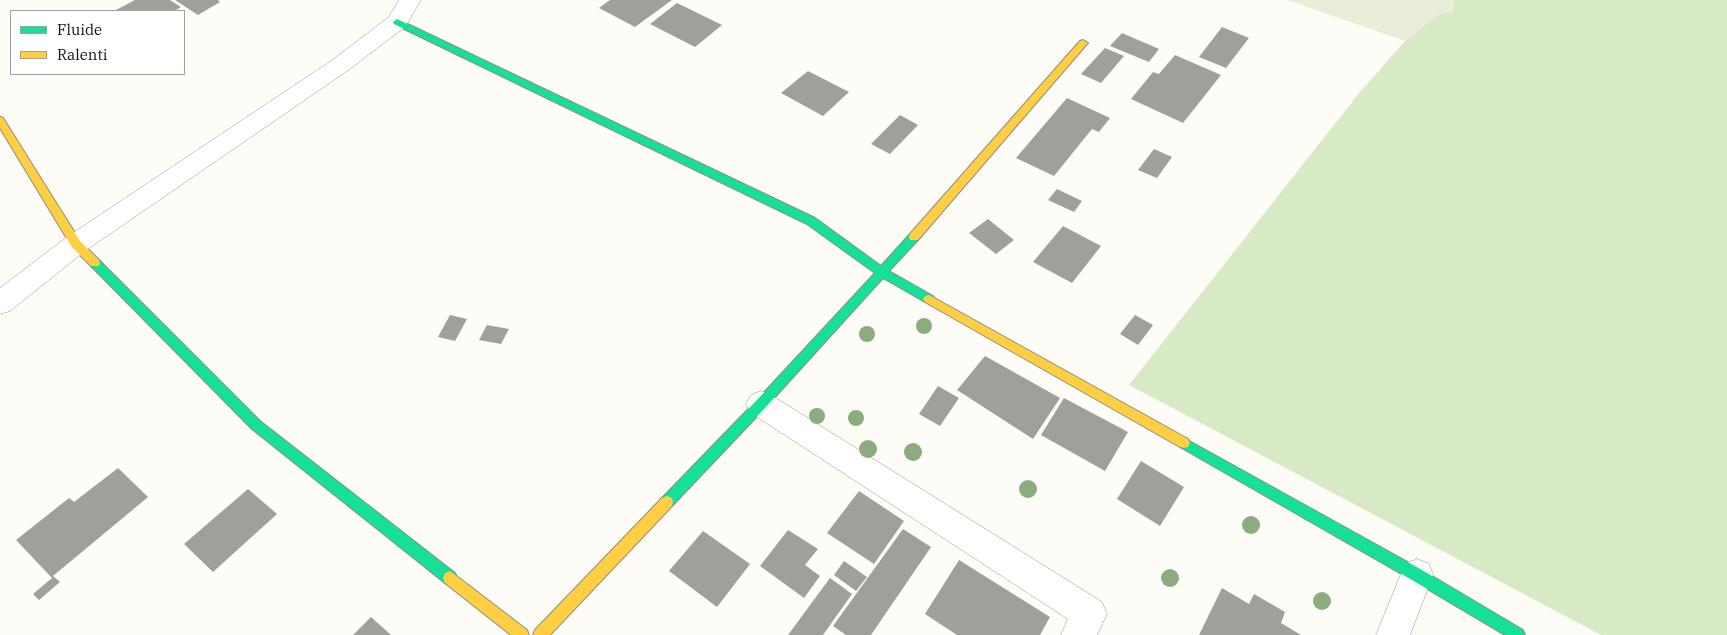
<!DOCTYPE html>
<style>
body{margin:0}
#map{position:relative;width:1727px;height:635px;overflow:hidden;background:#fdfcf7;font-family:"IBM Plex Serif",serif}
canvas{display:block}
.legend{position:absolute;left:10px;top:10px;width:175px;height:65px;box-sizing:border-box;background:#fff;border:1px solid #a0a0a0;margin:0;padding:6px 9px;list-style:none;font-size:15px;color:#111}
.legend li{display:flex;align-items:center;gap:10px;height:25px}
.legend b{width:25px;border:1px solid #a0a0a0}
</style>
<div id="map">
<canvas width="1727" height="635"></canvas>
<ul class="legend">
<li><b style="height:6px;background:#16e098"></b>Fluide</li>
<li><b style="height:6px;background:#ffcf43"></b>Ralenti</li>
</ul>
</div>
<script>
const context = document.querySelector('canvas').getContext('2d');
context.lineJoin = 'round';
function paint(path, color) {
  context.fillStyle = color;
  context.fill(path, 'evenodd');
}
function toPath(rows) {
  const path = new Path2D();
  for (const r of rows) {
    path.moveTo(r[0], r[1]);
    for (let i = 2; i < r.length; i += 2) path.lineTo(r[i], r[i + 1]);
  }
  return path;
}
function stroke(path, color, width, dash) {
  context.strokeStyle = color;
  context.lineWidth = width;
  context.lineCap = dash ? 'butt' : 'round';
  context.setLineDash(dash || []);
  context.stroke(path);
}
paint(toPath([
 [1454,0,1727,0,1727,635,1601,635,1129,385,1360,92,1405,41,1436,15,1454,11]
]), '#d8eac5');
paint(toPath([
 [1287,0,1454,0,1454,11,1436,16,1405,41]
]), '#e9eedb');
paint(toPath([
 [135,0,170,0,181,7,174,11,114,11],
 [175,0,218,0,220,2,198,15],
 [610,0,672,0,635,27,599,8],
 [677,3,722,25,695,47,650,24],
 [1222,27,1249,38,1226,68,1199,57],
 [1122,33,1159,49,1149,62,1110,46],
 [1105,48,1124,56,1101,83,1081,74],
 [1175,55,1221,75,1183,123,1131,99,1153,72,1159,74],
 [808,71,849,92,823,116,781,93],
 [1067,98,1110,118,1099,132,1092,129,1054,176,1016,158],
 [900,115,918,125,890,154,871,144],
 [1154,149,1172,157,1157,178,1138,170],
 [1057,189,1082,201,1074,212,1048,200],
 [988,219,1014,240,996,254,969,233],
 [1063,226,1101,246,1072,283,1033,262],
 [450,315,467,319,455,341,438,337],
 [1135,315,1153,325,1138,345,1120,334],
 [487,325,509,329,501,344,479,340],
 [985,356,1060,398,1033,439,957,390],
 [938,386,959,398,940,426,919,414],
 [1064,398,1128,432,1105,471,1041,435],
 [1141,461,1184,487,1160,526,1117,499],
 [118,468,148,497,53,576,60,582,39,600,33,594,52,578,16,540,69,498,74,502],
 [248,489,277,514,213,572,184,544],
 [859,491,904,521,874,564,827,533],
 [903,529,931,547,871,635,846,635,833,626],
 [788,530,818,549,805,565,820,576,804,598,760,566],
 [703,531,750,564,717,607,669,571],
 [959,560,1050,617,1040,635,957,635,925,614],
 [844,561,867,577,856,591,834,575],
 [830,578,852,594,823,635,788,635],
 [1222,588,1249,604,1254,594,1285,612,1281,623,1301,635,1199,635],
 [371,617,391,635,353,635]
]), '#a19f9c');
const street = toPath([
 [399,0,421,0,405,27,347,71,85,251,10,311,0,314,0,288,67,237,331,61,389,17,399,0],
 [761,391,771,395,1102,602,1107,614,1097,635,1061,635,1068,619,751,413,746,404,751,395,761,391],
 [1417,559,1429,564,1433,575,1410,635,1376,635,1405,564,1417,559]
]);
const fast = toPath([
 [397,19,815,218,881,266,910,234,918,234,919,237,918,240,889,271,933,296,935,299,933,302,925,302,883,278,765,408,672,506,667,508,662,506,661,502,662,498,757,400,875,273,807,224,394,24,393,22,397,19],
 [95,259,99,260,260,421,455,573,457,578,455,583,450,585,445,583,252,429,91,266,90,263,91,260,95,259],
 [1184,438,1422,570,1523,630,1525,635,1505,635,1412,580,1180,447,1178,443,1180,439,1184,438]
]);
const slow = toPath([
 [1083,40,1088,43,1086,45,918,240,910,240,909,237,910,234,1080,41,1083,40],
 [0,117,3,118,80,241,99,260,100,263,99,266,91,266,72,247,0,128,0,117],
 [929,295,1188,439,1190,443,1188,447,1184,448,1180,447,925,302,923,299,925,296,929,295],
 [667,496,672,498,673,502,672,506,550,635,533,635,535,630,662,498,667,496],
 [450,571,527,630,529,635,511,635,445,583,443,578,445,573,450,571]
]);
stroke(street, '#979795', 1);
stroke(fast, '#8e8d8b', 2);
stroke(slow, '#8e8d8b', 2);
paint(street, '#fffffe');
paint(fast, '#16e098');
paint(slow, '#ffcf43');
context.fillStyle = '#8cac80';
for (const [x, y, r] of [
 [924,326,8],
 [867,334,8],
 [817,416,8],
 [856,418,8],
 [868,449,9],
 [913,452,9],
 [1028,489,9],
 [1251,525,9],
 [1170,578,9],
 [1322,601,9]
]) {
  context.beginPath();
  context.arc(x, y, r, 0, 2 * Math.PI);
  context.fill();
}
</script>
